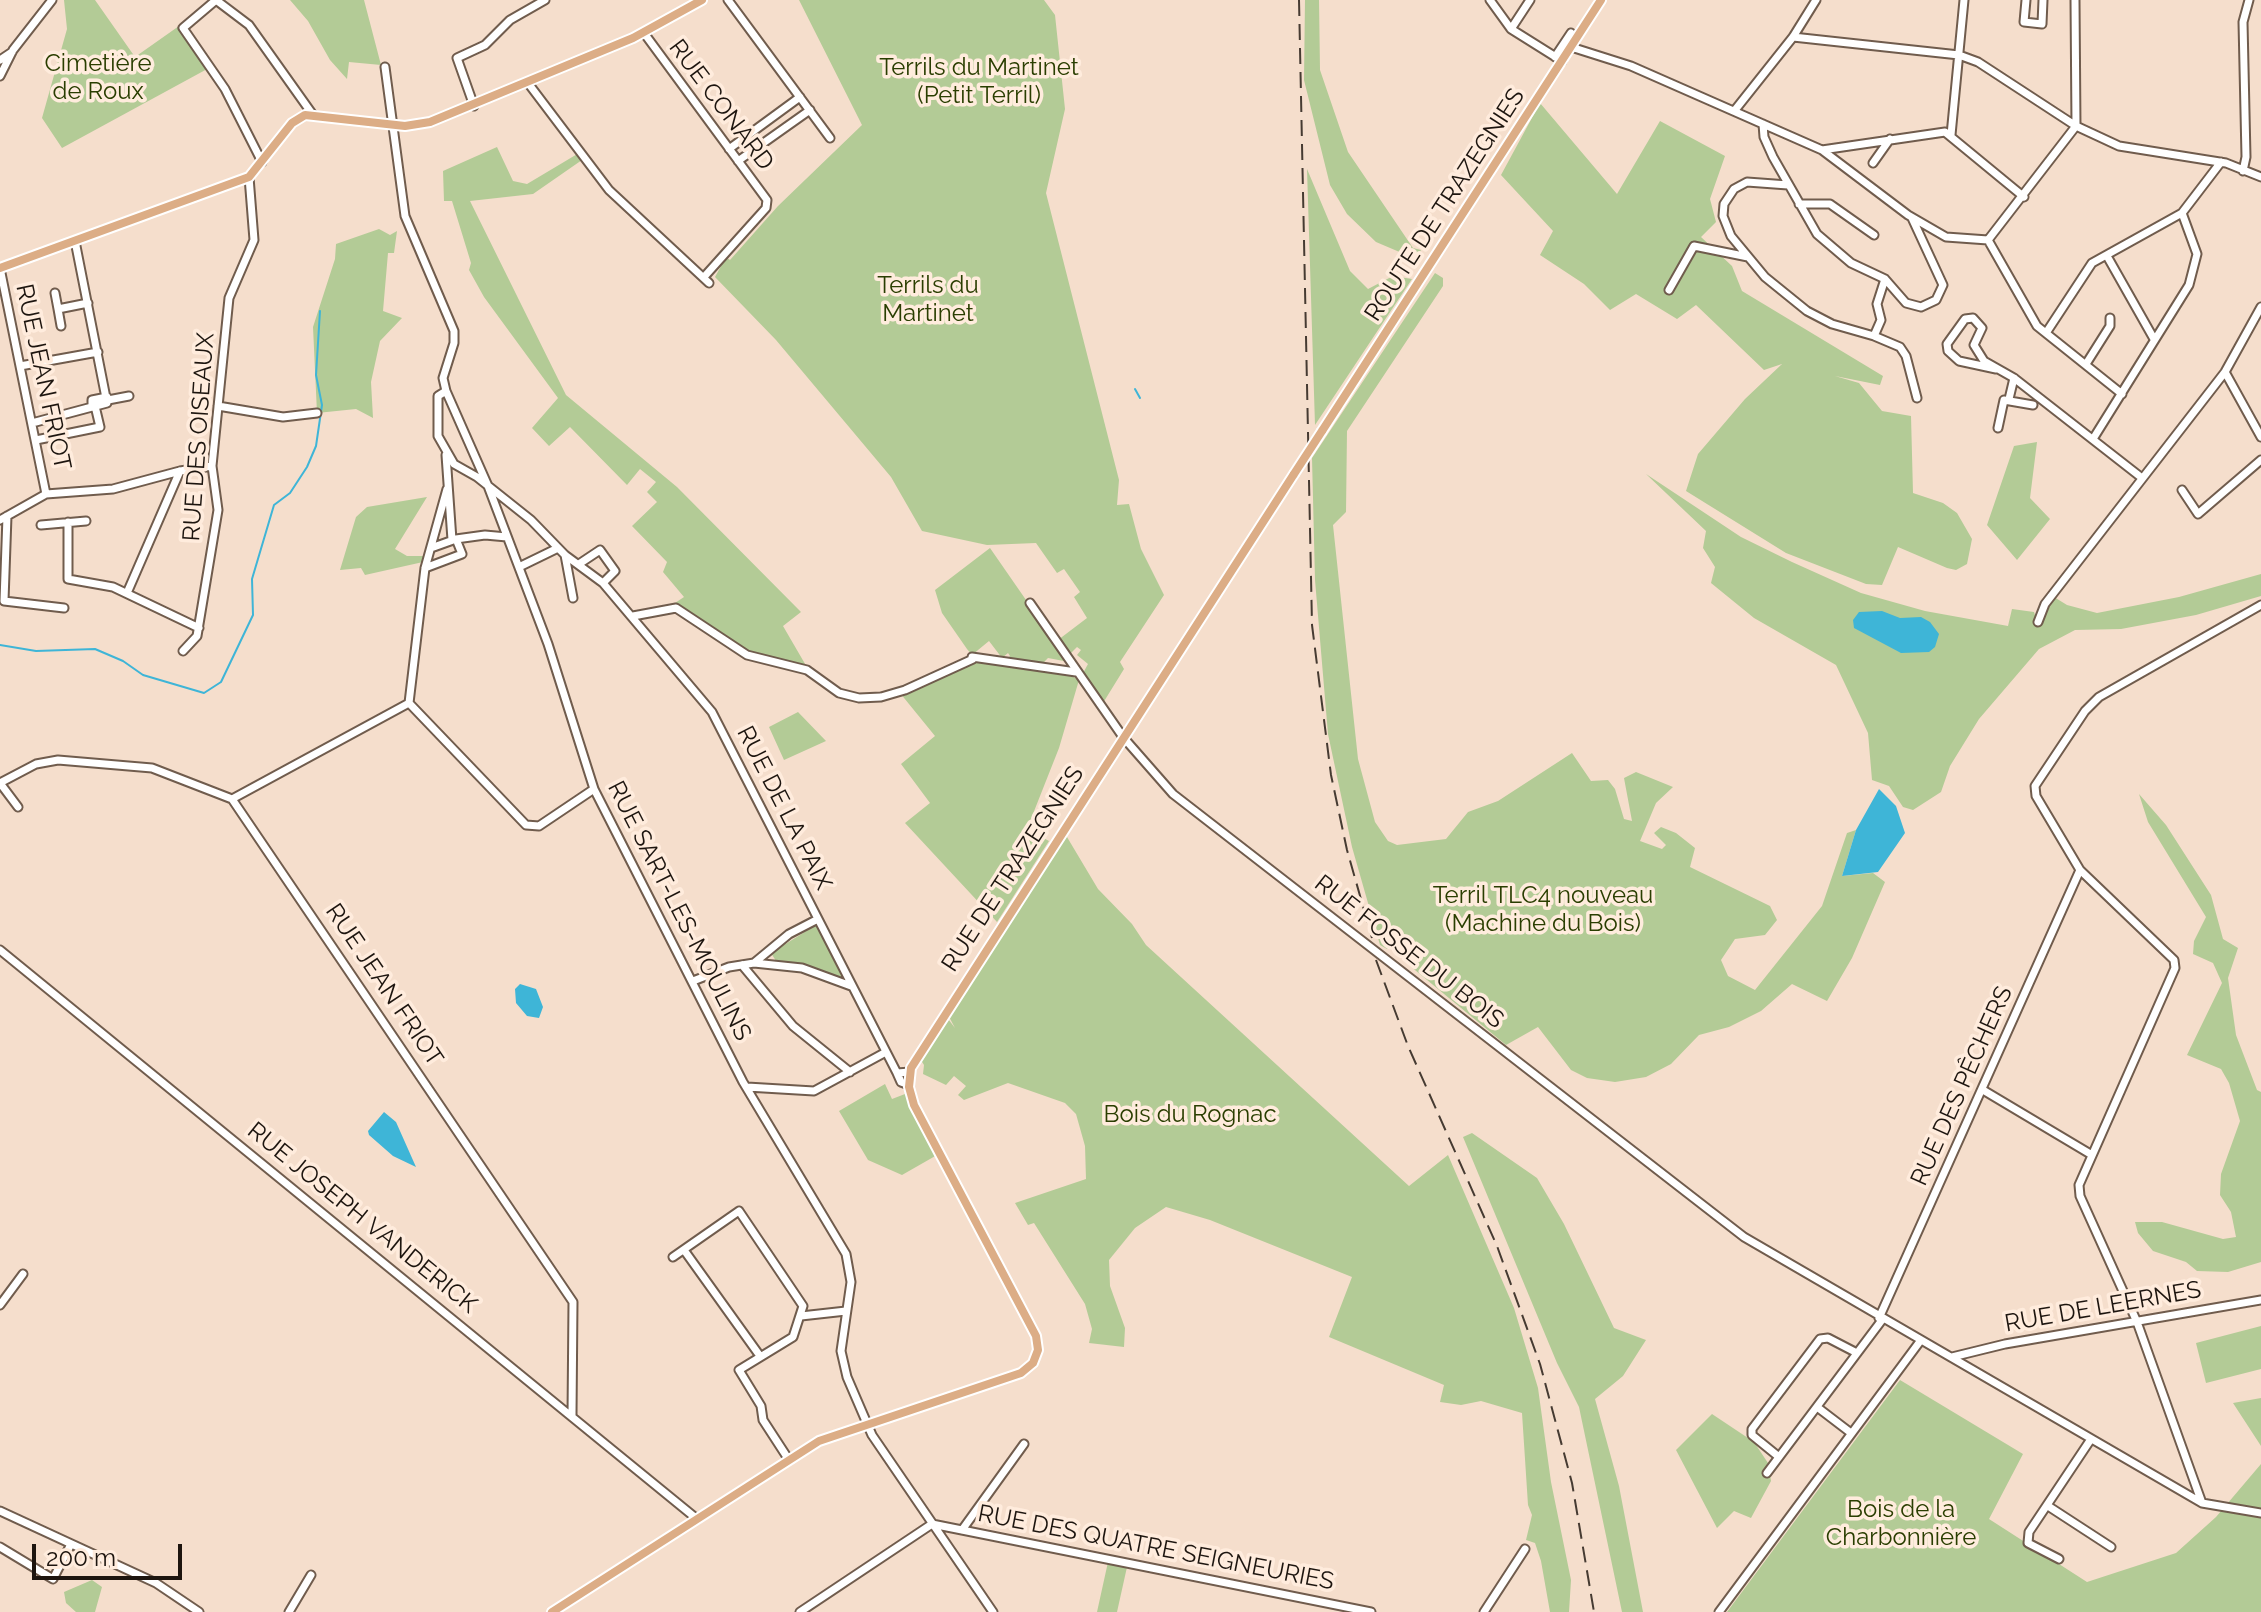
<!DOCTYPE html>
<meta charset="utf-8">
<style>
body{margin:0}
#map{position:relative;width:2261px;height:1612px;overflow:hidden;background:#f5decc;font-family:Raleway,sans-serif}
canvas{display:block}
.scale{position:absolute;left:32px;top:1544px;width:150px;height:36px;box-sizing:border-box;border:4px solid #1d150f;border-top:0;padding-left:10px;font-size:24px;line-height:28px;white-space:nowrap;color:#1d150f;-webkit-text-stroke:6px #ffecdd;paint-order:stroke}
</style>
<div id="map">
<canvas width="2261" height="1612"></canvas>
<div class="scale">200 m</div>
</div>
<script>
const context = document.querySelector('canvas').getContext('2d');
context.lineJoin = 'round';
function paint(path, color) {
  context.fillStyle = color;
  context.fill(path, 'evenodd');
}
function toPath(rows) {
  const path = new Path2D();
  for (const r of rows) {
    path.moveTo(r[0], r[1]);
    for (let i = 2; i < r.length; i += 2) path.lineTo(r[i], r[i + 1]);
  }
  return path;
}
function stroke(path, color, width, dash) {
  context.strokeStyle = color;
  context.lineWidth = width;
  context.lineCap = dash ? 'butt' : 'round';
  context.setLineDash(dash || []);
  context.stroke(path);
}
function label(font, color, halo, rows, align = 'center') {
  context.font = font + ' Raleway,sans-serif';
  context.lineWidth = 7;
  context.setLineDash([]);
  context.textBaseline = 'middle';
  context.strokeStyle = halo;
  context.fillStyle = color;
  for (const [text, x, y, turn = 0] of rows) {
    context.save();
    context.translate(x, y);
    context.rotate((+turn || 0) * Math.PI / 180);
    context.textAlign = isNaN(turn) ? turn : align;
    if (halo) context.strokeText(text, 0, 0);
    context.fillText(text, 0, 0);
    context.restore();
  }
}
paint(toPath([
 [64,0,95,0,135,57,179,26,209,68,62,148,42,118,67,29],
 [290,0,364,0,381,65,349,62,347,79,330,60,308,21],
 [799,0,1044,0,1055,15,1065,109,1046,193,1119,480,1117,505,1129,504,1141,549,1164,595,1120,662,1124,669,1103,703,1082,675,1088,664,1077,655,1081,650,1077,647,1069,655,1058,640,1087,618,1074,597,1080,592,1064,569,1057,573,1036,543,987,545,922,531,891,477,776,340,715,277,726,257,730,260,778,206,862,125],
 [1305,0,1319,0,1320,70,1348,152,1413,248,1421,250,1416,259,1376,242,1347,214,1330,185,1304,80],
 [1540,103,1617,194,1660,121,1725,156,1710,199,1716,222,1701,237,1732,266,1742,291,1883,376,1880,385,1835,376,1859,383,1882,411,1911,416,1913,493,1943,503,1957,513,1972,539,1967,564,1956,570,1947,568,1898,547,1882,585,1866,584,1786,553,1686,491,1698,454,1745,399,1782,364,1764,370,1696,305,1677,319,1636,294,1610,310,1584,284,1540,255,1553,231,1501,175],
 [497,147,513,181,527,184,579,153,582,160,533,194,470,201,566,395,677,487,801,612,783,626,808,669,745,653,672,605,684,597,663,572,667,562,632,526,657,502,647,492,656,482,640,469,627,485,570,427,549,446,532,428,558,398,484,297,469,270,471,263,452,201,444,201,443,171],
 [1307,169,1350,271,1368,289,1393,276,1412,279,1315,425],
 [379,229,390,235,397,231,394,253,388,253,383,311,402,318,380,341,371,382,373,418,356,409,317,413,313,327,335,259,336,244],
 [1435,273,1443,278,1443,286,1347,431,1346,512,1333,525,1358,759,1375,822,1388,841,1397,845,1446,839,1468,812,1498,801,1572,753,1591,781,1608,780,1615,789,1624,819,1632,821,1624,778,1636,772,1673,787,1656,803,1640,841,1662,849,1666,845,1654,833,1661,827,1676,833,1695,848,1690,867,1770,906,1777,920,1765,935,1735,939,1721,960,1728,976,1755,990,1822,906,1847,833,1856,830,1842,876,1873,873,1885,882,1852,958,1827,1001,1792,984,1761,1011,1729,1027,1699,1035,1671,1064,1646,1077,1615,1082,1587,1078,1571,1070,1538,1027,1506,1045,1404,961,1397,938,1387,949,1380,945,1352,847,1328,734,1315,580,1312,458],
 [2037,442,2030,498,2050,519,2017,560,1987,525,2014,446],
 [1646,474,1741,537,1792,562,1861,593,1925,611,2008,626,2012,609,2034,612,2038,625,2054,597,2067,605,2097,613,2179,597,2261,574,2261,596,2196,615,2121,629,2075,630,2039,649,1979,719,1950,766,1941,792,1913,810,1903,807,1889,786,1872,780,1868,733,1836,665,1754,618,1711,583,1715,567,1703,548,1706,531],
 [427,497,395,549,407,556,424,556,423,562,365,575,361,568,340,570,356,517,367,507],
 [990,548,1069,662,1048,658,1041,665,1004,662,1010,656,1008,653,1002,658,989,641,972,655,967,649,942,613,935,590],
 [973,662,1060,670,1079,680,1059,748,1027,829,1049,841,997,922,905,823,930,803,901,764,935,736,900,693],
 [798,712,826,741,784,760,769,727],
 [2139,794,2166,825,2211,895,2223,939,2238,948,2228,978,2236,1035,2257,1090,2261,1092,2261,1262,2228,1272,2197,1271,2186,1262,2153,1251,2138,1233,2135,1222,2162,1222,2223,1239,2236,1237,2231,1212,2220,1195,2221,1174,2240,1121,2229,1083,2221,1069,2187,1055,2222,983,2213,963,2193,954,2194,941,2206,917,2148,822],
 [1064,832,1098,889,1132,924,1146,945,1409,1186,1448,1155,1514,1308,1538,1388,1551,1482,1571,1580,1569,1612,1550,1612,1541,1561,1535,1543,1526,1540,1532,1515,1528,1505,1522,1413,1481,1401,1461,1405,1440,1402,1444,1385,1329,1337,1352,1277,1210,1220,1166,1207,1135,1228,1109,1260,1110,1286,1125,1328,1124,1347,1089,1343,1092,1329,1085,1304,1034,1223,1028,1225,1015,1203,1086,1179,1085,1146,1076,1114,1065,1103,1008,1083,964,1100,958,1095,966,1086,954,1076,946,1085,923,1074,924,1065,919,1057,945,1015,955,1028,947,1013],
 [816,925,843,977,838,980,808,966,776,961,771,953],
 [885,1084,892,1099,905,1094,937,1155,902,1175,868,1160,839,1111],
 [1472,1133,1537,1178,1564,1224,1614,1328,1646,1340,1623,1376,1595,1399,1619,1486,1643,1612,1622,1612,1579,1407,1557,1363,1463,1137],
 [2261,1326,2261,1369,2206,1383,2196,1343],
 [1900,1380,2023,1454,1989,1519,2087,1582,2176,1553,2216,1517,2261,1464,2261,1612,1727,1612],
 [2261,1398,2261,1446,2233,1403],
 [1712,1414,1754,1442,1768,1463,1771,1481,1751,1518,1734,1511,1717,1528,1676,1450],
 [1108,1562,1127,1567,1117,1612,1097,1612],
 [92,1580,102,1587,95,1612,76,1612,66,1603,64,1592]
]), '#b3cb96');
paint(toPath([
 [1882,611,1900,618,1921,617,1930,622,1939,634,1935,647,1929,652,1901,653,1854,628,1853,620,1859,612],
 [1879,789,1896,806,1905,833,1878,872,1842,876,1856,830],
 [520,984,536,989,543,1007,539,1018,527,1016,516,1003,515,989],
 [384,1112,396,1122,416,1167,393,1156,369,1135,368,1131]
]), '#3eb5d7');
stroke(toPath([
 [1135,389,1140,398],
 [0,645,36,651,95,649,123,661,143,675,204,693,221,682,253,615,252,579,274,505,290,493,307,467,316,446,322,405,316,375,320,311]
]), '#3eb5d7', 2);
const minor = toPath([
 [216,0,183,28,225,89,262,162],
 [216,0,249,25,313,115],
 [728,0,830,138],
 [1490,0,1511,29,1562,61],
 [2026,0,2024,22,2042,24,2043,0],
 [1511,29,1530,0],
 [644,33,767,200,766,208,704,277],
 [1793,37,1959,55,1978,62,2076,126,2119,146,2226,163,2261,177],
 [1571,47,1631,66,1822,150,1908,215,1946,237,1988,240],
 [1555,57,1571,33],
 [0,60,12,52],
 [385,67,405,216,454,331,454,343,443,378,446,391,488,486,548,644,594,789,743,1082,846,1254,851,1282,841,1351,847,1377,872,1435,993,1612],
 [0,76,13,50,52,0],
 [528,83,609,190,709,283],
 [474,106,457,58,485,45,510,20,545,0],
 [1735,110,1793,37,1816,0],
 [1763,124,1764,137,1773,157,1817,234,1851,263,1885,279,1906,303,1921,307,1936,300,1943,285,1912,218],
 [1951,135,1964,0],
 [729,149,800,97],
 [1822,150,1945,132,2024,197],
 [738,161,810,110],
 [1873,163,1890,139],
 [2243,171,2246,157,2243,22,2249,0],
 [1788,185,1747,182,1734,189,1724,204,1723,216,1731,236,1765,277,1807,311,1832,324,1874,336,1881,320,1877,304,1885,279],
 [1799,204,1830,204,1874,235],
 [1988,240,2076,126,2075,0],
 [1988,240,2037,326,2122,394],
 [2107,256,2154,339],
 [0,268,46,494],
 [1669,290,1694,246,1748,257],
 [55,293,58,309,88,303],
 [58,309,61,326],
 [2046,333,2092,263,2182,213],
 [1874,336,1900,347,1906,356,1917,398],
 [2086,364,2110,326,2110,318],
 [20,366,98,352],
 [1996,369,1959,361,1948,351,1947,344,1965,319,1973,318,1982,328,1974,345,1984,361,2014,378,2142,478],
 [2225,372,2261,437],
 [446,391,438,396,438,436,454,464,477,477,531,520,565,555,603,583,712,712,897,1073],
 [2009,399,2014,378],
 [108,400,129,396],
 [218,406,283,417,317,413],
 [92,407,92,400,107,397],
 [32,423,107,403,75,241],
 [1998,428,2004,400,2033,405],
 [2093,439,2189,285,2197,254,2182,213,2221,162],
 [36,440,100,427,95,406],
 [446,455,452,540],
 [447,489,425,568,409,703,526,825,539,826,594,789],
 [2182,490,2198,514,2261,460],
 [7,516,4,601,64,608],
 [0,520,46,494,113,489,180,471,212,466],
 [68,522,68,579,113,587,199,628],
 [41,525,86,521],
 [431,548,456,539,485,535,507,537],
 [565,555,573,598],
 [579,564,600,550,615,571,603,583],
 [519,567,558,548],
 [425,568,462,554,456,539],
 [127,593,180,471],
 [1030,603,1123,737,1173,794,1744,1237,2202,1503,2261,1513],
 [633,616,676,608,747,655,807,670,839,693,859,698,881,697,905,690,973,659],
 [2038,622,2045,604,2225,372,2261,307],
 [183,651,197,636,218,510,212,466,229,298,254,240,249,177],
 [972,657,1076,672],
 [0,783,36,764,58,760,152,768,232,799,573,1302,572,1415],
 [0,783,18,807],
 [232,799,409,703],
 [0,950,697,1519],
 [754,963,802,968,851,986],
 [742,965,793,1026,850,1072],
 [693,981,729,967,754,963,789,934,818,919],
 [909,1085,901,1082,897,1073,910,1072],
 [747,1087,814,1091,886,1052],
 [1983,1090,2092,1155],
 [684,1250,760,1356],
 [673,1257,739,1211,803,1306,793,1337,739,1370,761,1406,763,1420,789,1460],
 [0,1305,23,1274],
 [801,1316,846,1311],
 [1879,1318,2080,870],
 [1952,1357,2005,1344,2261,1300],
 [1817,1407,1851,1433],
 [1779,1457,1752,1435,1752,1429,1820,1339,1828,1338,1857,1353],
 [1767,1473,1882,1320],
 [2202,1503,2137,1322,2080,1196,2079,1185,2175,968,2174,960,2080,870,2036,796,2035,786,2085,711,2099,697,2261,605],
 [2048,1506,2111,1547],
 [0,1511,156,1583,199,1612],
 [932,1524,1371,1612],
 [962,1530,1024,1444],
 [0,1547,53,1579,71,1544],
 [2059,1559,2028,1543,2029,1532,2091,1439],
 [289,1612,311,1575],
 [800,1612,932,1524],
 [1484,1612,1525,1549],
 [1719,1612,1921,1340]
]);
const major = toPath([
 [0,268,249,177,292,123,305,115,405,126,430,122,633,38,702,0],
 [1322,431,1601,0],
 [552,1612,819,1441,1021,1373,1033,1363,1038,1350,1036,1336,914,1105,909,1087,911,1068,1294,474]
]);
stroke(minor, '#705c4d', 11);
stroke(major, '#fff', 12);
stroke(minor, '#fff', 7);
stroke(major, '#dcad86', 8);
stroke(toPath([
 [1299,0,1312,625,1331,775,1347,850,1372,938],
 [1376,960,1408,1046,1497,1246,1540,1364,1572,1483,1594,1612]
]), '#463b32', 2, [16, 8]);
const majorBridge = toPath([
 [1294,474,1322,431]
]);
stroke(majorBridge, '#fff', 12, []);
stroke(majorBridge, '#dcad86', 8);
label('24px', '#2a3e01', '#ffecdd', [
 ["Cimetière",98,64],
 ["de Roux",98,92],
 ["Terrils du Martinet",979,68],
 ["(Petit Terril)",979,96],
 ["Terrils du",928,286],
 ["Martinet",928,314],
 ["Terril TLC4 nouveau",1543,896],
 ["(Machine du Bois)",1543,924],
 ["Bois du Rognac",1190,1115],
 ["Bois de la",1901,1510],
 ["Charbonnière",1901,1538]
]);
label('24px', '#1d150f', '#ffecdd', [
 ["RUE CONARD",721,105,53],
 ["ROUTE DE TRAZEGNIES",1445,205,-57],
 ["RUE JEAN FRIOT",43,377,78],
 ["RUE DES OISEAUX",199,437,-86],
 ["RUE DE LA PAIX",784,808,63],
 ["RUE DE TRAZEGNIES",1013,869,-57],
 ["RUE SART-LES-MOULINS",679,911,63],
 ["RUE FOSSE DU BOIS",1409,952,38],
 ["RUE JEAN FRIOT",384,985,56],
 ["RUE DES PÊCHERS",1962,1086,-66],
 ["RUE JOSEPH VANDERICK",362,1218,39],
 ["RUE DE LEERNES",2103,1307,-10],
 ["RUE DES QUATRE SEIGNEURIES",1156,1548,11]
]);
</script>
